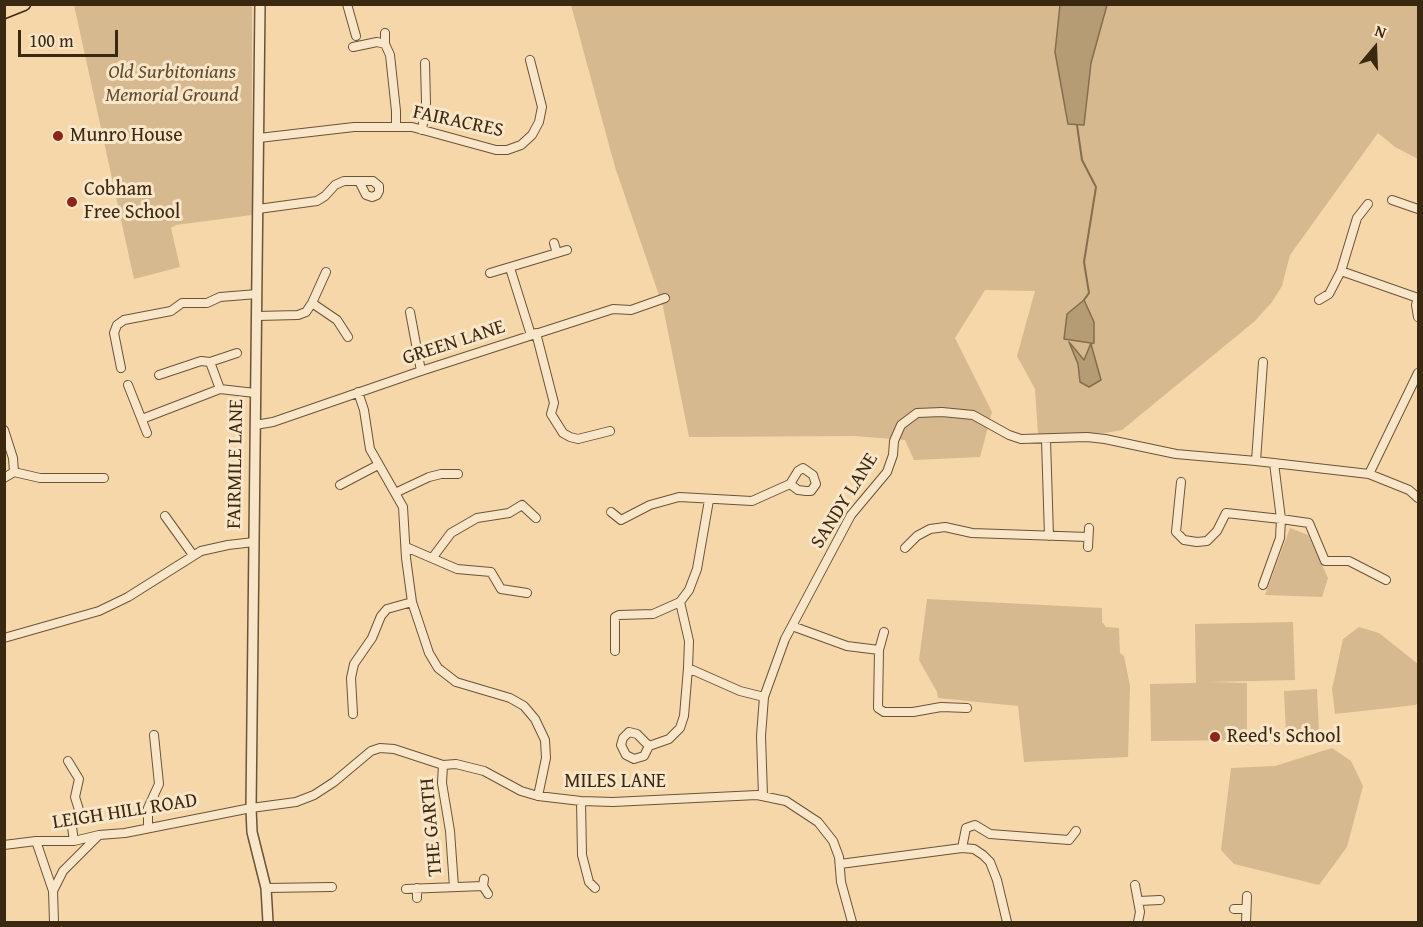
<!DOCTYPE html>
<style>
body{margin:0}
#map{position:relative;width:1423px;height:927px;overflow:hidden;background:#f6d7a9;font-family:"Gentium Book Plus",serif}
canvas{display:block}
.frame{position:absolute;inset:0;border:6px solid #3a2811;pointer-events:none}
.north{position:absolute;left:1345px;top:18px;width:60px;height:60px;-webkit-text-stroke:4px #f9e5c7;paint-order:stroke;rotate:19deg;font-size:16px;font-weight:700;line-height:24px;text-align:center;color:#3a2811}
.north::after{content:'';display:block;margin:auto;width:21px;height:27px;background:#3a2811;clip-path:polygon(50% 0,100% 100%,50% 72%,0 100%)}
.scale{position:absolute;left:18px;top:30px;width:100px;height:27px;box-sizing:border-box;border:3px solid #3a2811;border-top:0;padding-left:8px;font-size:18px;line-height:21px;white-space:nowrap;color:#3a2811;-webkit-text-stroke:4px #f9e5c7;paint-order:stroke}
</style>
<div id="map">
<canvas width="1423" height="927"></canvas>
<div class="frame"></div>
<div class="north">N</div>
<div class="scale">100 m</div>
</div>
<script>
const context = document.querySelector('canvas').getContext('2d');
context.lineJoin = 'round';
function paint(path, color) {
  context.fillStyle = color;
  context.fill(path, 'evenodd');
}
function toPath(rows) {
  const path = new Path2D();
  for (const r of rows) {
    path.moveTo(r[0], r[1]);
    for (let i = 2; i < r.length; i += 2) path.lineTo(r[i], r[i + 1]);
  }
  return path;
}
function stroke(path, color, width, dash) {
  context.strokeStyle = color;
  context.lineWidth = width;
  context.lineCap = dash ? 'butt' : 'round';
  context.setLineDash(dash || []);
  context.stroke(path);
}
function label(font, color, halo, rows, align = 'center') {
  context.font = font + ' "Gentium Book Plus",serif';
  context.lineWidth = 6;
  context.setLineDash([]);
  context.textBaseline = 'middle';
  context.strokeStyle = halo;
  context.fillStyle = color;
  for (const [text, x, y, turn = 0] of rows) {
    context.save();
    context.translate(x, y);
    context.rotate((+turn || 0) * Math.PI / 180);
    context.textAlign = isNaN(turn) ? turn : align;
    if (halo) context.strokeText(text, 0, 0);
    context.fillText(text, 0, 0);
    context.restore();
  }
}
paint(toPath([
 [1032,4,1036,6,1037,4,1418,5,1418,159,1395,147,1378,133,1290,255,1282,286,1272,302,1255,321,1122,430,1105,433,1038,434,1035,389,1017,356,1035,291,985,290,955,338,992,412,980,457,914,460,905,440,854,436,689,437,663,307,615,167,571,5],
 [74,5,252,5,252,215,176,225,171,228,180,267,134,279],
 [1290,528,1308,535,1328,578,1322,597,1265,595],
 [927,599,1102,608,1102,622,1106,627,1119,628,1120,653,1124,656,1130,686,1128,757,1024,762,1018,706,938,698,937,692,919,660],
 [1293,622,1295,680,1210,682,1247,683,1247,740,1151,741,1150,684,1196,683,1195,624],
 [1359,627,1379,633,1418,664,1418,701,1416,705,1335,714,1332,689,1343,639],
 [1317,689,1319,732,1286,734,1284,691],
 [1332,748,1351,761,1363,786,1347,847,1319,885,1234,864,1221,850,1231,768,1275,766]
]), '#d6b98f');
const water = toPath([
 [1060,5,1107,5,1091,63,1084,125,1068,124,1055,52,1060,5],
 [1084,300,1094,322,1094,343,1091,344,1101,380,1089,387,1080,382,1078,364,1069,342,1084,360,1091,343,1064,339,1067,314,1084,300]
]);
paint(water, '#b69c75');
stroke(water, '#846e4d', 1.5);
stroke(toPath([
 [1077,125,1082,160,1096,187,1084,262,1089,293,1084,300]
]), '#846e4d', 2);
const minor = toPath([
 [347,4,356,36],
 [385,33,385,44],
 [353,47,377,42,385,44,390,55,396,111,396,126],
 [422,130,426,103,425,63],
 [259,138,354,127,412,127,496,150,507,150,521,145,532,135,539,122,542,107,530,60],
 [1392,200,1418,209],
 [258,209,317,201,325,196,335,185,344,181,373,181,379,186,379,191,377,195,372,197,366,195,360,183],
 [554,243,557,253],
 [510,268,531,335],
 [1341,271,1418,298],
 [490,273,567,250],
 [1418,297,1416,305,1418,317],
 [1319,300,1329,294,1341,271,1357,218,1368,204],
 [312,303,337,320,348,337],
 [410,312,421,371],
 [257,316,298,315,306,312,312,303,326,272],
 [536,333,554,403,551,414,563,433,570,437,578,439,610,431],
 [121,368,114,333,117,325,124,320,171,311,182,303,207,303,220,297,257,294],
 [159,375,201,361,210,362],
 [128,385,147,433],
 [220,389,210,362,237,353],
 [358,392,364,410,370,449,403,507,406,558,412,602,429,653,438,668,456,682,510,698,524,706,535,719,545,740,546,758,538,796],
 [142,419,220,389,255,393],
 [255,425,273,422,421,371,613,309,631,310,665,298],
 [4,430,13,458,14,472],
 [1046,440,1049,536],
 [1256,461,1263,362],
 [1274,463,1281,519,1309,523,1325,561,1349,561,1386,580],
 [1369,474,1418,373],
 [4,478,14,472,40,478,104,478],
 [1181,482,1176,532,1184,540,1197,542,1207,541,1217,531,1226,513,1281,519,1280,538,1263,585],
 [340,485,378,465],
 [395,493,429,477,441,474,458,474],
 [709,500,697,569,689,590,680,602,689,641,688,668,740,691,764,697],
 [611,512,621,520,650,505,679,497,752,501,790,484,798,471,803,468,813,475,816,484,811,491,806,491,798,490,790,484],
 [165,516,193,555],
 [406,547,457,569,491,572,501,589,527,593],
 [1088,547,1089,528],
 [905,548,917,536,930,529,945,527,972,533,1088,537],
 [433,557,451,533,477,518,509,513,522,505,536,518],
 [792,626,847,646,879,650],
 [884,632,879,650,878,708,884,712,913,712,941,707,967,708],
 [4,638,99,611,128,597,201,551,228,545,254,542],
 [615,651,615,617,619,615,653,614,680,602],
 [353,714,351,678,354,664,372,638,381,616,387,609,412,602],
 [649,746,637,734,629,732,623,738,621,745,626,755,634,759,644,756,649,746,669,739,680,728,684,716,688,668],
 [68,761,79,779,75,797,80,813,72,827,74,841],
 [443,765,442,783,450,831,454,887],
 [763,796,761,736,764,697,785,639,851,515,887,472,893,455,894,441,901,425,917,413,942,412,973,415,1009,435,1021,439,1087,437,1105,439,1176,454,1256,461,1369,474,1409,490,1418,498],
 [581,801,582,855,589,882,595,888],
 [148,827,148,808,159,784,154,735],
 [36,841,53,891],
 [4,845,36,841,74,841,99,835,125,833,251,808,296,802,314,795,334,782,371,751,380,748,394,749,443,765,456,764,484,771,521,791,538,796,581,801,613,802,757,795,786,801,818,822,833,841,839,857,841,882,852,922],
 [962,848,966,828,975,825,990,834,1069,840,1076,831],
 [840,864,962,848,974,849,983,855,990,862,997,880,1007,922],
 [484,879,483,886,488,894],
 [1135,885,1140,912,1138,922],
 [266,888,332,887],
 [417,888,417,898],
 [406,889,483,886],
 [1139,901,1160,900],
 [1234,909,1246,909],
 [54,922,53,891,63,871,98,836],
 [1246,922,1247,896]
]);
const tertiary = toPath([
 [260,4,251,808,252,832,266,888,268,922]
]);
const primary = toPath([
 [4,12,24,4]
]);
stroke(minor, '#695437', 10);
stroke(tertiary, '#695437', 12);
stroke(primary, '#3a2811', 15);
stroke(minor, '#f9e5c7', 8);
stroke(tertiary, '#f9e5c7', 9);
stroke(primary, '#f6d7a9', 12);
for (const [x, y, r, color] of [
 [58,136,6,"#8f2418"],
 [72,202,6,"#8f2418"],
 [1215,737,6,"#8f2418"]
]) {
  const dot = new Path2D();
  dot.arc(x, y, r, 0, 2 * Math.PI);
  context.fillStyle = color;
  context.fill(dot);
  stroke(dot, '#f9e5c7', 2);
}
label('italic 20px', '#614c30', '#f9e5c7', [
 ["Old Surbitonians",172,73],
 ["Memorial Ground",172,96]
]);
label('20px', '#3a2811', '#f9e5c7', [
 ["FAIRACRES",458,122,12],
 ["GREEN LANE",454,343,-18],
 ["FAIRMILE LANE",236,464,-89],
 ["SANDY LANE",845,501,-58],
 ["MILES LANE",615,782],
 ["LEIGH HILL ROAD",125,812,-9],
 ["THE GARTH",432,827,-95]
]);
label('20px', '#3a2811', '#f9e5c7', [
 ["Munro House",70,136],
 ["Cobham",84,190],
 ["Free School",84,213],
 ["Reed's School",1227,737]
], 'left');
</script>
